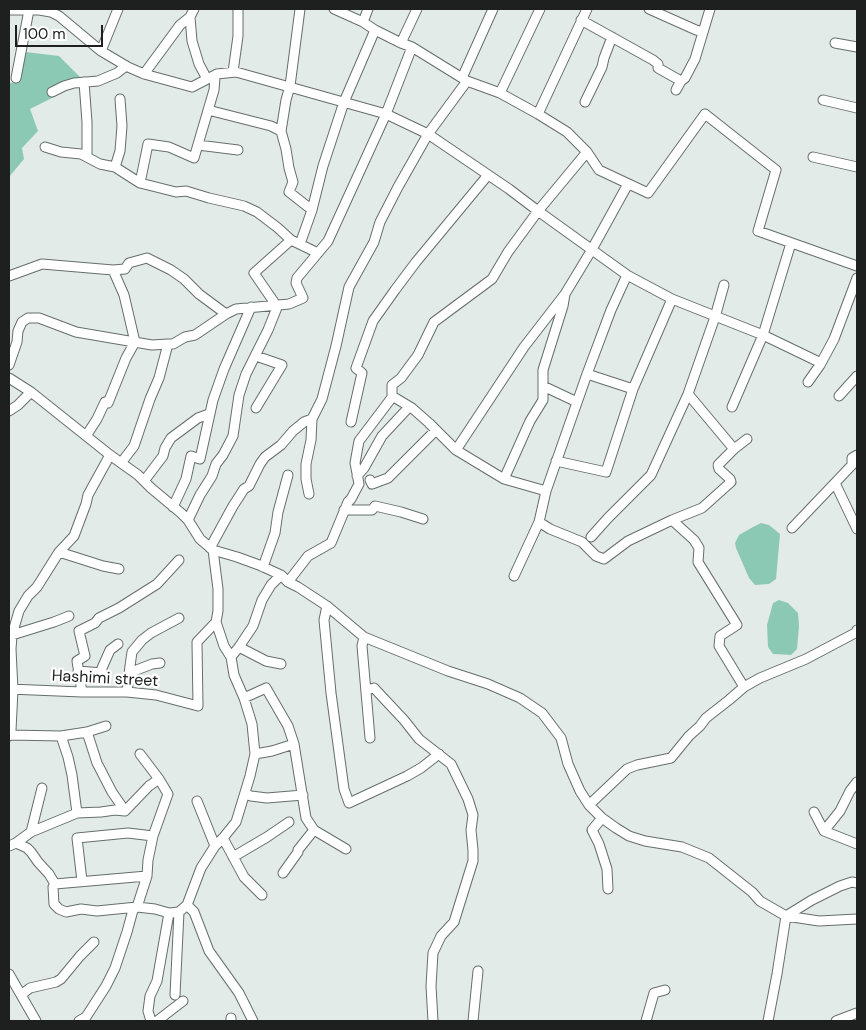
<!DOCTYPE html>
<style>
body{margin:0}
#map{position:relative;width:866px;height:1030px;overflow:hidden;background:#e3ebe8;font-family:"DM Sans",sans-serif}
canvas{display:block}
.frame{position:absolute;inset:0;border:10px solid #1d201f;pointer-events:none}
.scale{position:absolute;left:15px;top:25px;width:88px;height:22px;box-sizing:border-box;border:2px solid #1d201f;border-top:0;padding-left:6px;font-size:15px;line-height:18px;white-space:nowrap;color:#1d201f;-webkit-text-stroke:4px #fff;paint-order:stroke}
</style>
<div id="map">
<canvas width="866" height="1030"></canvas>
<div class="frame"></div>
<div class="scale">100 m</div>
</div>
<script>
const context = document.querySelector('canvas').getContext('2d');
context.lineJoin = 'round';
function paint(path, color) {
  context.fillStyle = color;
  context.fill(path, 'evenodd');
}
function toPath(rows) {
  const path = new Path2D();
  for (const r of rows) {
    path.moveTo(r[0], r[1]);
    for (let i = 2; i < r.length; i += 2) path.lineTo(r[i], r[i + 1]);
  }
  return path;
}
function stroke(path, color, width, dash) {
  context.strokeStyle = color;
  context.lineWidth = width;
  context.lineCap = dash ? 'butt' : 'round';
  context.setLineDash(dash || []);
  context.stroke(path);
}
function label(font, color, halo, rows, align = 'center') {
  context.font = font + ' "DM Sans",sans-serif';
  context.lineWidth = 4.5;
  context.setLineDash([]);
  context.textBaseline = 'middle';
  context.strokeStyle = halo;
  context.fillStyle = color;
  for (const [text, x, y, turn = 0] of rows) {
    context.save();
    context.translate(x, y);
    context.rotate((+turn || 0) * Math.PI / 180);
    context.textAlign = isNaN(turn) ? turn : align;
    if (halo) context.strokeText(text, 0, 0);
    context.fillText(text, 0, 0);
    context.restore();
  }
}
paint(toPath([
 [26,52,59,56,82,79,52,98,30,109,38,131,22,148,24,159,9,177,9,83,19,82],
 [761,523,769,525,780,534,776,579,769,584,755,585,749,578,736,548,735,543,739,535,753,527],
 [779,600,788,603,798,613,799,626,797,649,791,655,773,654,768,647,767,625,773,603]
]), '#8bc9b5');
const minor = toPath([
 [334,9,363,22,375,30,401,43,412,47,467,81,500,93,538,114,567,132,587,152,599,170,648,193,705,114,776,170,758,231,857,266],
 [649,9,696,30,703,32],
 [9,10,39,10,51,12,59,16,101,51,128,67,144,74,192,87,217,74,236,72,386,114,428,134,509,189,538,211,627,275,672,299,763,335,817,361],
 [190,17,192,41,199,64,207,79],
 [581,20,653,60,658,64,658,68,681,81],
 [363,22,368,9],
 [401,43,417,9],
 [835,43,857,47],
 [101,51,118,9],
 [233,72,238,36,238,9],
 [144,74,180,25,190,17,194,9],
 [16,78,29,10],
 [462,78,493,9],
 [84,82,87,122,87,157],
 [676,90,681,81,685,78,695,59,710,9],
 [52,92,64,86,74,83,98,81,117,73,126,66],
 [500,93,540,9],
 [823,100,857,108],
 [585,102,602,67,604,58,612,37],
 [208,110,271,126,281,131,286,149,289,168,293,182,289,192,312,210],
 [538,114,587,9],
 [281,131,286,100,290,86,300,9],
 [198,145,238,150],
 [45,147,61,152,81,154,100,164,115,167,140,183,176,192,186,191,209,198,244,206,257,212,278,228,291,240,318,253],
 [813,157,857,167],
 [115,167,120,151,122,126,120,99],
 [140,183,148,144,169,147,194,158,214,90,215,77,217,74],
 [300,244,312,210,323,166,344,102,375,30],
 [9,276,42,264,113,270,125,269,129,263,147,258,171,270,184,279,199,294,226,314],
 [276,305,254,273,291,240],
 [9,365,17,342,18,331,22,322,28,318,39,318,76,332,152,345,168,344,173,344,185,337,195,335,226,314,236,309,289,304,303,298,296,283,297,278,328,241,386,114,412,47],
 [587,374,633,389],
 [9,378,31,392,110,455,138,475,151,488,181,513,188,520,200,539,213,550,237,557,259,565,281,575,288,582,298,587,327,606,364,637,448,671,488,684,520,698,542,713,561,738,568,764,580,791,589,805,602,818,616,828,629,836,645,841,682,847,709,858,752,892,760,901,786,916,819,921,857,919],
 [808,382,820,365,834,339,857,278],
 [543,386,577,402],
 [688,394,734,449],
 [839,396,857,376],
 [732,407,763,335,791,243],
 [256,408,282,365,256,356],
 [9,411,18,405,31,392],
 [351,422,362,373,356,368,373,321,395,290,416,262,488,175],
 [86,436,97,419,105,402,108,403,126,358,135,342,124,295,113,270],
 [456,450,524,347,565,294,591,251,628,184],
 [556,461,606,472,633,389,672,299],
 [121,463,134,446,150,399,159,378,168,344],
 [357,476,364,468,382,436,409,407],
 [504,479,530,421,543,400,543,370,563,306,565,294],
 [370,480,372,484,388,478,436,430],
 [144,481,163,456,165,448,171,438,198,418,209,414],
 [835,483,857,529],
 [546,491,504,479,456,450,429,423,412,408,392,396,392,385,401,378,418,355,434,322,492,279,508,252,538,211,587,152],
 [309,494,306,479,306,464,311,440,312,419,322,399,336,346,349,287,374,242,380,222,398,187,428,134,467,81],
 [173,507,186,479,191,456,200,459,213,400,224,369,251,307],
 [344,510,372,510,375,506,401,512,423,519],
 [188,520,200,495,212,476,216,464,223,455,233,436,239,395,246,374,268,330,278,305],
 [672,520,694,540,699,548,698,562,737,625,720,636,719,646,744,687],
 [539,522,550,529,582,542,596,556,604,559,628,541,672,520,702,508,731,482,730,479,719,469,718,465,734,449,747,439],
 [792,528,852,465,852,458,857,455],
 [591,537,608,518,651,475,688,394,715,317,724,285],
 [210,548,233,506,244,489,249,486,260,464,265,457,281,445,293,431,304,422,312,419],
 [59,552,103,566,119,569],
 [263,567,275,533,278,512,288,475],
 [514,576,539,522,546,491,587,374,611,310,627,275],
 [288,582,308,556,331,543,348,502,351,499,359,484,355,463,359,441,393,396],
 [327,606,324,620,331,693,344,789,349,803,407,776,421,768,439,754],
 [12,635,54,622,69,616],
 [364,637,362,646,370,738],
 [239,647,266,661,281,664],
 [231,657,239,647,253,626,262,600,271,585,281,575],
 [78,671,102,673,102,668,110,650,118,644],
 [129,673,152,664,160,663],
 [9,689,82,692,127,692,156,695,198,706,197,642,216,622],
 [366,690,374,688,404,720,419,739,451,764,468,799,473,815,471,830,473,850,473,861,454,922,441,936,433,953,431,986,433,1021],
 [82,692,77,661,85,656,79,631,95,623,99,618,119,608,157,584,179,560],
 [127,692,130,666,132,652,142,640,151,633,179,618],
 [244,698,266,688,288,726,294,744,306,818,314,830,346,849],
 [87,732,97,763,112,792,125,811],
 [9,735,61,736,87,732,106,726],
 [9,736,11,730,13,690,11,649,12,635,19,611,28,596,37,587,59,552,74,536,86,504,88,495,110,455],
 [61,736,68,757,72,775,77,813],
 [255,754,272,751,294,744],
 [245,794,251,796,267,798,303,795],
 [197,801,215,846],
 [589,805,627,769,637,765,671,758,689,736,700,726,706,718,729,700,744,687,760,678,806,659,857,632,857,630],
 [125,811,149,786,159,779],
 [814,812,824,831,857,844],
 [602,818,592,830,599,844,607,869,608,889],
 [824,831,840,811,850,791,857,782],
 [31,832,42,788],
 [223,838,244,877,262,895],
 [16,843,31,832,77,813,101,812,115,810,125,811],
 [9,846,16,843,27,848,31,852,38,862,49,874,55,884,53,887,54,904,59,909,66,912,81,909,97,911,137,907,155,909,169,913,179,912,187,905,201,868,215,846,223,838,236,822,250,776,255,754,252,724,244,698,234,675,231,657,224,646,216,622,218,611,218,589,213,550],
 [233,857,267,837,289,822],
 [283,873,298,852,298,850,314,830],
 [82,881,77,838,128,833,153,836],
 [55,884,147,876],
 [187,905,194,912,209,951,239,993,253,1021],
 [9,974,36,1021],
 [21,995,30,988,56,982,61,979,80,956,94,942],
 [175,995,179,912],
 [231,1018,231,1021],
 [79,1021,86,1017,106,986,115,968,127,932,133,910,137,907,147,876,148,860,153,836,168,794,159,779,140,754],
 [151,1021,148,1011,150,996,157,981,169,913],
 [157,1021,183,1001],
 [473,1021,478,971],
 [646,1021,654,993,665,990],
 [768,1021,777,974,786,916,812,900,840,886,852,882,857,883],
 [836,1021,857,1013]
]);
stroke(minor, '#666e6b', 11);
stroke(minor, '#fff', 9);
label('16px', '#1d201f', '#fff', [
 ["Hashimi street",105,679,3]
]);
</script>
